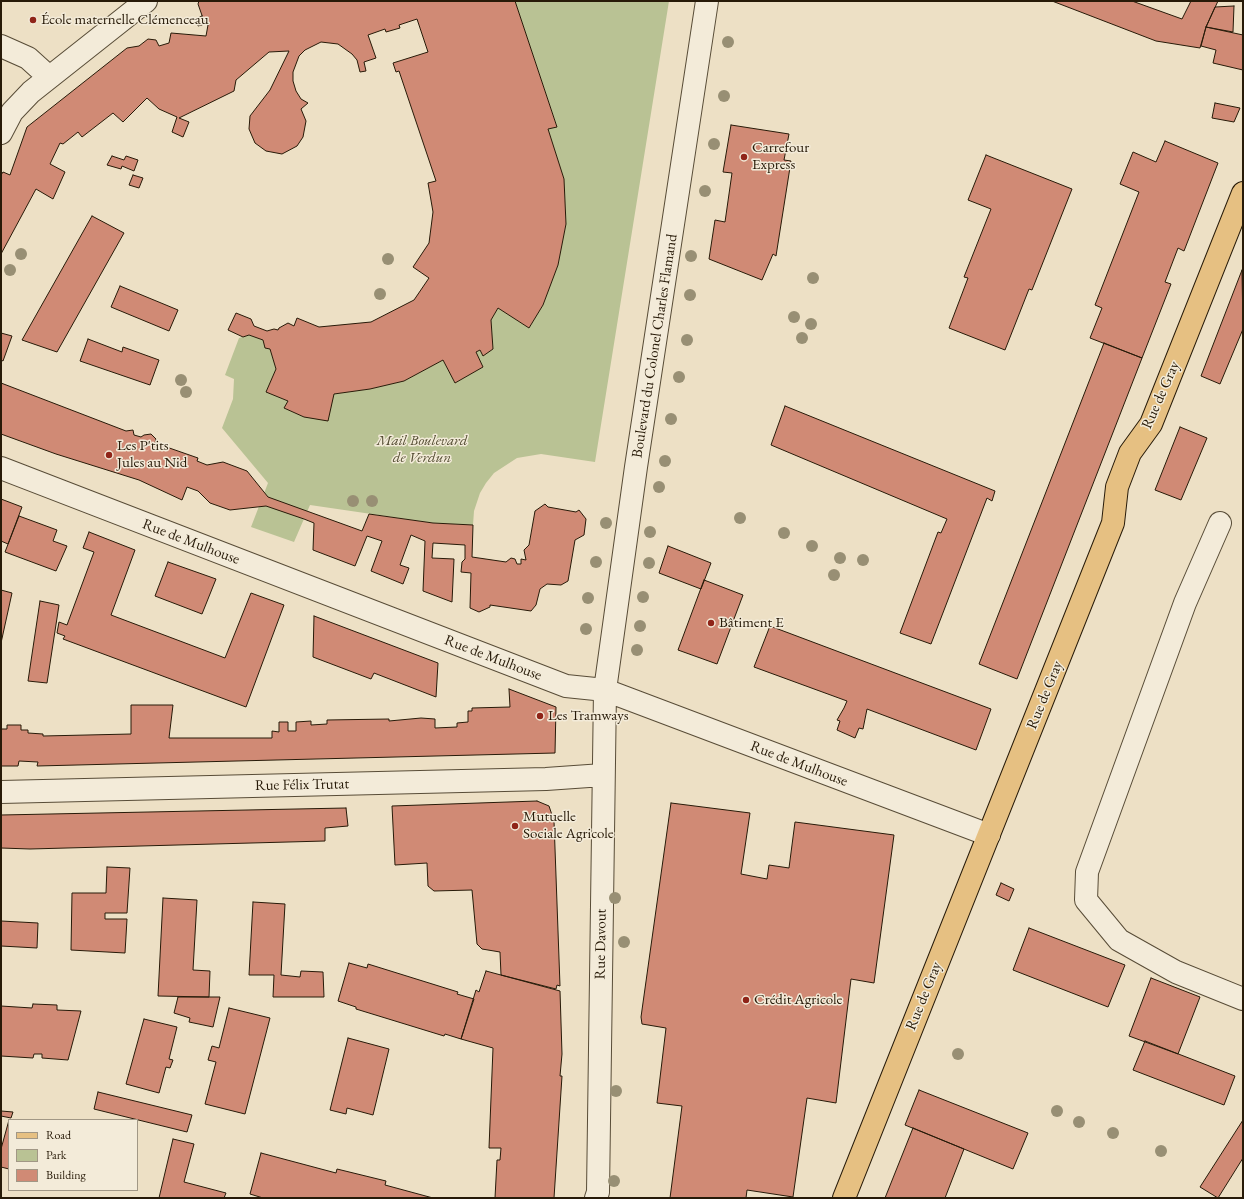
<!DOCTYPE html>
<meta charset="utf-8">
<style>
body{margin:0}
#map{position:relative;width:1244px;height:1199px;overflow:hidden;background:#ede0c5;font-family:"EB Garamond",serif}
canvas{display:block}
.frame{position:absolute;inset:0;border:2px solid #271a08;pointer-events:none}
.legend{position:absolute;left:8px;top:1119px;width:130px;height:72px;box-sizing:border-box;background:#f3ebd9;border:1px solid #a19785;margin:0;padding:5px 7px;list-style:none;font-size:12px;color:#271a08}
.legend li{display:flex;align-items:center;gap:8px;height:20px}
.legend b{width:20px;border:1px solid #a19785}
</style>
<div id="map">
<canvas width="1244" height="1199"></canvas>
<div class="frame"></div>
<ul class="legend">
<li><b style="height:5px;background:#e6c082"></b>Road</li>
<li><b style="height:11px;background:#b9c294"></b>Park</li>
<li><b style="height:11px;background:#d08a75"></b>Building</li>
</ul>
</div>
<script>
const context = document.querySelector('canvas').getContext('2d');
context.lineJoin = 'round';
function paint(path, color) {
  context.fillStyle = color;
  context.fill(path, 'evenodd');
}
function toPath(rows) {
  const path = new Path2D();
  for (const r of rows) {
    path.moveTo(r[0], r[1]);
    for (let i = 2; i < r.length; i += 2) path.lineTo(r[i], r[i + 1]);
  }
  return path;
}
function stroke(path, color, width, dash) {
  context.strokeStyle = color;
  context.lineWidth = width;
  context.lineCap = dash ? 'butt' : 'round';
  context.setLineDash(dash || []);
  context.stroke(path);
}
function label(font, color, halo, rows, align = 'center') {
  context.font = font + ' "EB Garamond",serif';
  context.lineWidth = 3;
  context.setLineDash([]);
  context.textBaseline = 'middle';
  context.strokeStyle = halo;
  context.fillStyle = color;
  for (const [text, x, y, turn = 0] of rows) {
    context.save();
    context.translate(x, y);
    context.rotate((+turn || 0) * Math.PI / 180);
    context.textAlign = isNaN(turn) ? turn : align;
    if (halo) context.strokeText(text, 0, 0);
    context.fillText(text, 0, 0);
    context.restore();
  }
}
paint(toPath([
 [515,1,669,1,595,462,541,454,517,458,494,473,486,483,480,493,474,511,473,525,433,523,310,505,294,542,251,527,268,483,222,428,233,399,234,379,225,375,239,338,249,335,263,340,265,347,270,349,276,369,267,392,288,401,284,408,304,417,334,394,370,389,404,381,443,360,455,383,483,367,476,352,480,350,483,355,493,349,491,320,498,308,529,328,543,305,558,265,566,224,564,179,548,129,557,126]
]), '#b9c294');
const building = toPath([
 [199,1,515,1,557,127,548,129,564,179,566,224,558,265,543,305,529,328,498,308,491,320,493,349,483,356,480,350,476,352,483,367,455,383,443,360,404,381,370,389,334,394,328,421,304,417,284,408,288,401,266,392,276,369,270,349,265,348,263,340,249,335,243,337,228,330,236,313,251,319,254,326,267,331,274,329,278,330,279,328,288,323,294,326,297,318,319,327,371,322,414,300,429,278,413,267,429,243,433,212,428,183,436,181,399,71,396,72,393,63,428,52,417,19,399,25,400,28,386,32,385,29,368,35,376,58,364,62,366,71,360,72,357,60,352,54,338,44,321,42,305,50,299,56,293,72,293,81,296,91,301,99,308,103,301,109,306,121,303,137,297,146,282,154,266,151,255,143,249,129,250,116,270,90,289,51,269,52,236,80,234,91,179,118,189,122,183,137,172,132,177,117,159,109,147,98,123,122,113,113,82,137,78,132,63,144,60,143,50,164,65,172,53,199,36,189,1,254,1,175,3,172,10,175,27,127,127,48,139,46,148,39,156,40,159,46,169,43,171,33,206,36,208,25,205,24,198,4,199,1],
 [1052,1,1132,1,1182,19,1191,1,1218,1,1206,27,1200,48,1156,41,1052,1],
 [1234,6,1233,32,1206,27,1215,7,1234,6],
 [202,16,205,24,198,26,196,19,202,16],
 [1206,27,1243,35,1243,70,1213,63,1216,50,1201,46,1206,27],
 [1215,103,1240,108,1234,122,1212,118,1215,103],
 [731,125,789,134,784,160,791,161,776,256,773,254,762,280,709,259,715,220,725,222,732,173,723,172,731,125],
 [1165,141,1218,163,1184,251,1178,248,1165,282,1171,284,1142,358,1090,338,1102,308,1095,305,1139,192,1120,184,1133,152,1156,162,1165,141],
 [986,155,1072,189,1032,290,1029,289,1005,350,949,328,968,278,964,277,991,209,968,200,986,155],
 [112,156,124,160,126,156,138,160,134,171,122,166,121,169,107,165,112,156],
 [133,175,143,178,139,188,129,185,133,175],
 [92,216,124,233,57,352,22,340,92,216],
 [1242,270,1243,329,1220,384,1201,376,1242,270],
 [120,286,178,310,169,331,111,307,120,286],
 [1,333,12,336,3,361,1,360,1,333],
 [88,339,122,352,123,347,159,360,150,385,80,361,88,339],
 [1104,343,1142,358,1017,679,979,664,1104,343],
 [1,383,126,431,133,430,134,435,141,437,144,435,151,434,156,439,155,443,198,458,197,461,207,465,223,462,247,471,268,497,362,531,369,514,433,523,473,525,472,557,506,562,511,558,515,559,517,564,521,564,521,559,526,560,524,550,529,545,535,511,545,504,548,507,576,512,579,510,586,519,584,535,575,540,568,581,561,585,547,584,540,589,536,605,531,611,490,605,490,607,479,612,470,608,471,573,461,572,462,562,465,559,465,545,433,543,432,558,454,559,452,602,423,591,425,541,411,535,400,565,409,568,403,584,371,571,382,541,367,536,355,566,313,550,314,523,304,519,266,506,230,510,210,503,198,491,187,487,182,500,139,480,56,454,1,434,1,383],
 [785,406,995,491,992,501,987,498,931,644,900,633,938,532,941,533,947,519,771,445,785,406],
 [1180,427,1207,438,1181,500,1155,490,1180,427],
 [1,499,22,507,8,544,1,541,1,499],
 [19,516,57,530,53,541,67,546,56,571,5,552,19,516],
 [89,532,135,550,111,615,225,658,251,593,284,605,246,707,63,639,65,636,57,633,59,622,67,625,94,552,83,548,89,532],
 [668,546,711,563,701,589,659,573,668,546],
 [168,562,216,579,202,614,155,596,168,562],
 [704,580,743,595,717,664,678,650,704,580],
 [1,590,12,593,1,643,1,590],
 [40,601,59,605,47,683,28,681,40,601],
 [314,616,438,663,436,697,374,673,371,679,313,657,314,616],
 [770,626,991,709,976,750,867,709,863,729,859,728,855,738,837,730,840,721,837,720,844,708,847,701,754,667,770,626],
 [509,689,556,707,555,753,37,766,38,762,19,761,18,766,1,766,1,729,7,729,7,725,21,725,21,730,28,730,28,733,43,734,43,736,131,734,131,705,173,705,169,738,272,738,272,731,279,732,279,722,288,722,288,731,296,731,296,722,311,721,311,725,327,724,327,720,389,719,389,721,421,718,435,719,435,728,457,727,457,723,468,722,468,711,472,711,472,708,510,707,509,689],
 [537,801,549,806,554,821,560,986,557,985,556,989,501,975,500,952,482,949,477,944,472,890,434,891,428,886,427,863,395,865,392,806,537,801],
 [671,803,750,813,741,874,767,879,769,865,789,868,795,822,894,835,874,983,851,979,836,1103,807,1098,793,1197,747,1190,746,1198,670,1198,682,1106,657,1103,666,1028,642,1024,641,1017,671,803],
 [346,808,348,826,325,828,325,841,30,849,1,848,1,815,346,808],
 [107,867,130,868,127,913,105,913,105,919,127,919,125,953,71,950,72,893,106,893,107,867],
 [1001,883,1014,889,1009,901,996,895,1001,883],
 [163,898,197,900,193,970,210,971,209,997,158,996,163,898],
 [253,902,285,904,281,975,300,977,301,971,323,972,324,997,273,997,274,975,249,975,253,902],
 [1,921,38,923,37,948,1,946,1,921],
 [1029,928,1125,965,1108,1007,1013,970,1029,928],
 [349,963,367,968,368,964,458,992,457,994,474,999,461,1039,445,1034,444,1036,356,1009,356,1007,338,1001,349,963],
 [486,971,560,991,562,1054,560,1076,562,1076,554,1198,495,1198,497,1160,500,1160,501,1148,489,1148,493,1048,461,1039,476,990,479,992,486,971],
 [1151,978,1200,997,1178,1054,1129,1036,1151,978],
 [178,997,220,997,213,1027,189,1022,190,1018,174,1013,178,997],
 [33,1004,57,1005,57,1010,81,1011,68,1060,42,1058,42,1054,34,1054,33,1058,1,1056,1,1006,32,1008,33,1004],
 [229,1008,270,1018,245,1114,205,1104,216,1062,208,1060,212,1046,219,1048,229,1008],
 [144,1019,177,1027,169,1059,173,1060,170,1068,166,1067,159,1093,126,1084,144,1019],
 [348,1038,389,1049,373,1115,347,1108,346,1114,330,1110,348,1038],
 [1145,1041,1235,1076,1224,1105,1133,1070,1145,1041],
 [919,1090,1028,1133,1013,1169,905,1125,919,1090],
 [98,1092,192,1115,187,1132,94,1109,98,1092],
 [1,1111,13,1112,11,1118,1,1116,1,1111],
 [9,1120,9,1169,1,1167,1,1149,9,1120],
 [1243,1120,1243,1158,1218,1198,1200,1187,1243,1120],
 [913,1128,964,1149,945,1198,885,1198,913,1128],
 [173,1139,194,1144,184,1182,226,1193,224,1198,159,1198,173,1139],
 [261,1153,336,1173,337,1169,386,1181,385,1185,433,1198,263,1198,250,1194,261,1153]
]);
paint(building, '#d08a75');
stroke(building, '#271a08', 1);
const minor = toPath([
 [1,46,28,58,49,77],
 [1,133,12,112,31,92,146,1],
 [1,468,566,686,605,690,989,835],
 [1220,523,1185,603,1087,872,1086,900,1119,940,1176,972,1243,999],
 [1,792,546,779,603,775],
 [596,1198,598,1192,605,690,636,467,707,1]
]);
const major = toPath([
 [844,1198,1113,523,1117,487,1130,453,1151,424,1243,193]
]);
stroke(minor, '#584c37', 24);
stroke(major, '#271a08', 24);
stroke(minor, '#f3ebd9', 22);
stroke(major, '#e6c082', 22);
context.fillStyle = '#988f74';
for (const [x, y] of [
 [728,42],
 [724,96],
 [714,144],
 [705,191],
 [21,254],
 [691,256],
 [388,259],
 [10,270],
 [813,278],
 [380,294],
 [690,295],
 [794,317],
 [811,324],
 [802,338],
 [687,340],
 [679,377],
 [181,380],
 [186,392],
 [671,419],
 [665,461],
 [659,487],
 [353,501],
 [372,501],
 [740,518],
 [606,523],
 [650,532],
 [784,533],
 [812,546],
 [840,558],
 [863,560],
 [596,562],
 [649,563],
 [834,575],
 [643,597],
 [588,598],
 [640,626],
 [586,629],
 [637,650],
 [615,898],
 [624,942],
 [958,1054],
 [616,1091],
 [1057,1111],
 [1079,1122],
 [1113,1133],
 [1161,1151],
 [614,1181]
]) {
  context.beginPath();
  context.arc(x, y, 6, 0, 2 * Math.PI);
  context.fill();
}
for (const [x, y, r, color] of [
 [33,20,4,"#8f2418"],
 [744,157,4,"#8f2418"],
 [109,455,4,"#8f2418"],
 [711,623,4,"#8f2418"],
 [540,716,4,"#8f2418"],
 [515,826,4,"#8f2418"],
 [746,1000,4,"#8f2418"]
]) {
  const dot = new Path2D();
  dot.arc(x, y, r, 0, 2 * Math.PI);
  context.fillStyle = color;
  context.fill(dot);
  stroke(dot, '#f3ebd9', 1.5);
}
label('15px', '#271a08', '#f3ebd9', [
 ["École maternelle Clémenceau",41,20],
 ["Carrefour",752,148],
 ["Express",752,165],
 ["Les P'tits",117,446],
 ["Jules au Nid",117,463],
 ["Bâtiment E",719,623],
 ["Les Tramways",548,716],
 ["Mutuelle",523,817],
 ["Sociale Agricole",523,834],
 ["Crédit Agricole",754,1000]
], 'left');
label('15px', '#271a08', '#f3ebd9', [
 ["Boulevard du Colonel Charles Flamand",655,346,-81],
 ["Rue de Gray",1161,395,-66],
 ["Rue de Mulhouse",191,542,21],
 ["Rue de Mulhouse",493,658,21],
 ["Rue de Gray",1045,695,-68],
 ["Rue de Mulhouse",799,764,21],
 ["Rue Félix Trutat",302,785,-1],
 ["Rue Davout",601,944,-89],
 ["Rue de Gray",924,996,-68]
]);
label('italic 15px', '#534c32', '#f3ebd9', [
 ["Mail Boulevard",422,441],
 ["de Verdun",422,458]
]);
</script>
